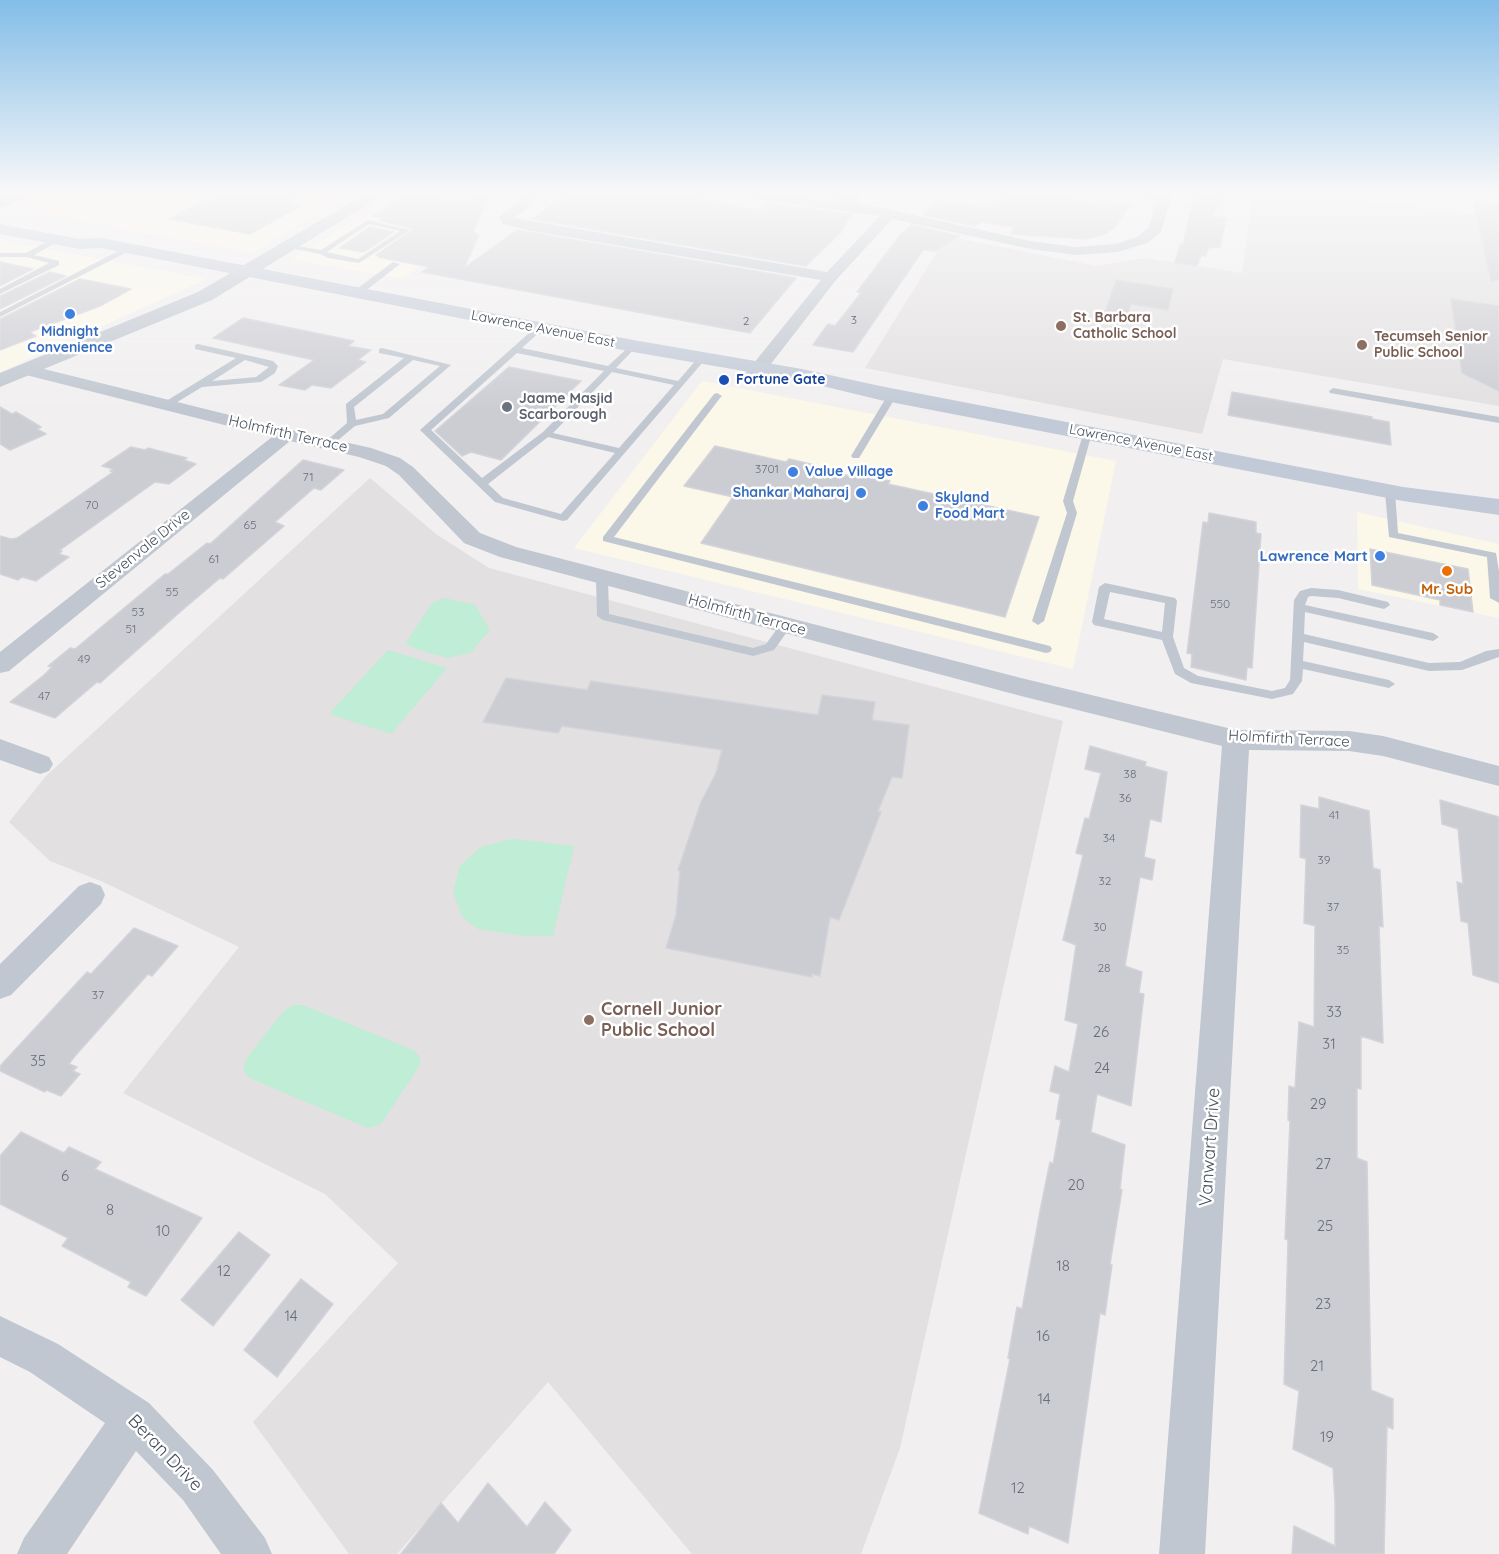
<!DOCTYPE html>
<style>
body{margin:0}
canvas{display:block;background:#f1efef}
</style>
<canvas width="1499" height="1554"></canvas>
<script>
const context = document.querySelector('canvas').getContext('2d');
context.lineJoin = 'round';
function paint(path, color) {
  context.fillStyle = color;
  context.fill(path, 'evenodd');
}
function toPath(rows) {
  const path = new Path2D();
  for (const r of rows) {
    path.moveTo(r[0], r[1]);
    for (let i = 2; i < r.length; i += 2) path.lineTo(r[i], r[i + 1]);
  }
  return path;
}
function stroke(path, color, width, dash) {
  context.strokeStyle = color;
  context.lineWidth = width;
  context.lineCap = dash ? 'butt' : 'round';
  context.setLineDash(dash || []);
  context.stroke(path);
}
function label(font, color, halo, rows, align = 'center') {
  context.font = font + ' Quicksand,sans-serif';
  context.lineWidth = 5;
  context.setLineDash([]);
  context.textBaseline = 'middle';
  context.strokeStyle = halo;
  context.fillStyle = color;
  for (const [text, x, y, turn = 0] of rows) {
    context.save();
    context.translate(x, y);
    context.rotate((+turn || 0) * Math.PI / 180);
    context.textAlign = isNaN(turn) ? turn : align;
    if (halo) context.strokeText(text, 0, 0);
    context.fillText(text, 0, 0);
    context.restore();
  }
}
paint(toPath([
 [38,194,351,194,252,253,8,207],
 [362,216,419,227,445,250,402,279,291,259],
 [0,240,207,279,0,372],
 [702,381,1116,461,1073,669,574,548],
 [1357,512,1499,544,1499,618,1358,589]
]), '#fbf8e9');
paint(toPath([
 [1253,194,1319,194,1499,218,1499,406,1223,359,1202,434,865,368,947,236,1096,266,1145,258,1242,273],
 [370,478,436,534,489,568,1063,721,900,1448,861,1554,692,1554,548,1382,397,1554,349,1554,253,1422,398,1263,325,1194,123,1093,239,947,103,882,50,861,9,822,46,776]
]), '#e2e0e1');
paint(toPath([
 [444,598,475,605,490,630,470,653,448,658,415,649,406,643,432,603],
 [388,650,447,668,391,734,329,714],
 [512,839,574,846,553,936,524,936,478,929,462,917,453,892,460,866,481,847],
 [292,1005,303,1005,413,1050,421,1059,418,1068,381,1124,368,1128,249,1078,243,1070,247,1058,282,1013]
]), '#bfedd6');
const building = toPath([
 [218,194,304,194,289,203,302,205,250,234,169,219,218,194],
 [406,194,466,200,469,194,490,194,473,232,479,235,464,268,517,230,796,278,750,333,422,272,429,267,378,257,380,256,376,255,412,230,411,228,380,221,384,218,373,216,406,194],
 [567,194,699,194,702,198,738,207,765,211,766,203,851,214,841,232,806,266,533,219,567,194],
 [801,194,863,194,859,202,801,194],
 [1006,194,1056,194,1098,204,1101,200,1130,205,1115,227,1105,234,1085,239,1011,234,1014,227,981,222,975,226,923,215,937,201,987,208,1006,194],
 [1194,194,1226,194,1212,216,1226,218,1220,247,1208,248,1206,256,1201,255,1197,266,1175,263,1180,245,1183,245,1194,194],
 [1473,200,1499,204,1499,280,1491,281,1473,200],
 [911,225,959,236,935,251,923,250,853,352,813,345,828,324,835,326,861,293,857,292,901,234,911,225],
 [370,227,394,232,364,252,339,248,370,227],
 [0,262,33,269,0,286,0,262],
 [50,272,66,276,0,309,0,296,50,272],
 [80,279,131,289,100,306,30,332,36,336,0,350,0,319,80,279],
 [1116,280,1173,289,1168,310,1131,304,1125,322,1103,318,1116,280],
 [1451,299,1499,306,1499,391,1462,373,1451,299],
 [243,318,354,341,348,346,371,350,358,360,366,362,331,388,312,385,305,390,279,385,314,360,213,338,243,318],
 [509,367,581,381,501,460,471,452,462,456,435,431,509,367],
 [1232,392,1372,417,1372,419,1389,422,1391,445,1228,415,1232,392],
 [0,407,12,414,16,412,41,427,37,429,46,434,10,450,0,444,0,407],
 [715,446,786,462,789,459,815,465,813,468,859,478,861,475,890,481,888,484,1039,517,1005,617,701,543,733,497,684,486,715,446],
 [131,447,145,450,148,448,187,458,184,460,196,464,169,484,155,482,60,550,62,551,59,554,69,557,36,581,22,577,18,580,0,574,0,536,11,539,17,538,48,517,113,472,110,471,113,469,102,466,131,447],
 [303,460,344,470,321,490,314,488,275,522,284,526,223,579,220,578,180,612,100,683,97,682,55,718,10,702,44,675,52,667,48,666,70,648,75,649,165,574,168,574,207,543,210,544,303,460],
 [1209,513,1256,522,1256,533,1261,534,1252,668,1247,667,1246,680,1191,667,1192,654,1187,653,1203,522,1208,523,1209,513],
 [1370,549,1468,569,1473,612,1440,605,1440,600,1372,585,1370,549],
 [506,678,587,690,591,681,818,715,822,695,875,702,872,720,909,725,902,778,892,777,878,811,881,812,839,920,830,917,820,976,812,974,812,977,666,948,676,915,680,871,678,870,701,802,716,773,722,750,562,726,558,733,483,722,506,678],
 [1090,746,1146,762,1145,766,1167,772,1161,822,1150,819,1144,857,1155,860,1152,880,1140,877,1125,966,1142,972,1139,993,1144,994,1131,1106,1097,1094,1091,1132,1125,1145,1120,1189,1122,1190,1110,1264,1112,1265,1105,1315,1100,1313,1068,1543,1029,1526,1028,1534,979,1513,1010,1359,1008,1358,1017,1307,1022,1309,1041,1206,1050,1162,1053,1164,1061,1120,1056,1119,1060,1094,1050,1091,1055,1066,1069,1072,1078,1024,1065,1020,1076,945,1063,940,1083,855,1076,853,1085,818,1089,819,1101,773,1085,769,1090,746],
 [1319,797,1369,811,1373,868,1380,870,1383,927,1379,926,1383,1043,1361,1036,1361,1089,1357,1088,1357,1158,1367,1162,1371,1390,1393,1399,1393,1429,1387,1426,1384,1554,1292,1554,1294,1526,1335,1546,1335,1502,1333,1468,1293,1449,1299,1391,1284,1384,1288,1240,1285,1239,1290,1121,1288,1120,1289,1086,1295,1088,1299,1022,1314,1027,1315,926,1304,923,1306,859,1300,857,1301,805,1319,809,1319,797],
 [1440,800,1499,817,1499,983,1473,975,1468,923,1461,921,1457,882,1463,884,1458,829,1442,824,1440,800],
 [134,928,178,946,152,976,148,974,75,1056,69,1064,77,1067,73,1071,80,1074,61,1096,46,1090,45,1092,0,1071,0,1066,87,972,91,974,134,928],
 [21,1132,64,1153,69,1147,101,1162,95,1169,202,1218,146,1296,128,1287,131,1282,62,1246,68,1238,0,1204,0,1156,21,1132],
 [239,1232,270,1255,213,1326,181,1300,239,1232],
 [301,1279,333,1304,277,1377,244,1350,301,1279],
 [488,1483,527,1527,545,1502,571,1530,554,1554,401,1554,441,1503,458,1523,488,1483]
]);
paint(building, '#cccdd3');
stroke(building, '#d3d4da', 1.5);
paint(toPath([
 [368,220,410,230,359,263,328,258,320,254,286,247,290,245,321,250,368,220],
 [369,224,400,231,358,259,327,252,369,224],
 [54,238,61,240,34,255,59,261,59,265,0,294,0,289,49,263,27,257,0,257,0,253,26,253,54,238],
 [128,246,135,248,0,317,0,312,128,246],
 [393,262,400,264,360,295,354,295,354,291,393,262],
 [537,326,544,328,522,348,608,366,633,343,637,346,616,368,678,381,696,360,703,362,567,520,563,521,495,502,420,430,537,326],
 [517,353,604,371,543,432,482,478,431,430,517,353],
 [612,372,674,385,619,448,553,433,612,372],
 [548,437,615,453,561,514,503,498,488,484,548,437],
 [198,344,273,361,278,366,275,373,261,382,202,387,169,407,163,407,163,403,236,358,195,349,195,345,198,344],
 [245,360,269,367,256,377,212,381,245,360],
 [382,348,451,365,389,418,355,426,331,446,325,446,325,442,347,423,346,404,404,358,379,353,379,349,382,348],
 [413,360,440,366,383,414,356,420,354,407,413,360],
 [1333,388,1499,417,1499,423,1330,393,1329,391,1333,388],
 [717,393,722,396,720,398,614,537,1050,646,1052,649,1050,652,1046,653,603,541,603,537,714,394,717,393],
 [889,393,897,395,859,458,853,458,851,456,889,393],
 [1084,431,1092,433,1073,501,1077,513,1044,621,1038,625,1032,621,1067,513,1063,501,1084,431],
 [1390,489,1395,492,1398,533,1496,553,1499,571,1499,603,1490,598,1487,557,1389,537,1385,492,1390,489],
 [602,574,608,578,609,614,753,648,766,644,782,622,790,622,792,625,774,650,753,656,603,620,597,616,596,578,602,574],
 [1105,583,1175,598,1177,601,1173,637,1184,668,1198,676,1272,691,1285,688,1290,680,1294,600,1300,591,1311,588,1338,590,1388,602,1390,605,1384,609,1338,598,1311,596,1308,597,1305,605,1433,633,1439,637,1433,641,1305,612,1304,634,1429,663,1460,662,1486,651,1499,649,1499,657,1462,670,1429,671,1304,642,1303,661,1389,680,1395,684,1389,688,1303,669,1302,681,1293,694,1272,699,1191,683,1175,674,1162,640,1094,625,1092,622,1099,587,1105,583],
 [1110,592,1165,603,1162,632,1104,619,1110,592]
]), '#c0c7d0');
paint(toPath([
 [523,194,537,194,529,207,514,218,827,272,880,216,746,198,740,194,781,194,868,205,1031,241,1076,247,1116,244,1137,237,1149,227,1156,201,1136,198,1130,194,1172,194,1161,232,1147,243,1118,252,1076,255,1031,249,892,219,836,280,760,378,754,379,748,378,745,374,821,280,527,230,503,224,499,217,519,201,523,194],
 [28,365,286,429,371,448,400,458,413,467,480,533,516,547,1021,678,1236,730,1349,731,1383,736,1499,766,1499,786,1383,756,1349,751,1249,750,1205,1554,1159,1554,1222,746,1021,696,500,557,464,543,399,475,386,466,359,457,290,441,9,671,0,673,0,652,272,437,22,374,19,370,22,366,28,365],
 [0,739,49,757,53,764,49,771,40,774,0,760,0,739],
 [90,882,101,886,105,895,101,904,11,995,0,999,0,964,79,886,90,882],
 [0,1316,58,1344,149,1403,213,1470,265,1538,272,1554,221,1554,183,1500,136,1451,67,1554,17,1554,24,1538,105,1423,30,1372,0,1357,0,1316]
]), '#c0c7d0');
paint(toPath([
 [365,194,385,194,212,300,0,387,0,373,198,292,365,194]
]), '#c0c7d0');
paint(toPath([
 [0,224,79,239,101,238,633,340,802,369,880,386,1403,487,1499,499,1499,515,1403,501,880,400,802,381,633,352,101,248,79,249,0,234,0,224]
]), '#c2cad7');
paint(toPath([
 [7,194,30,194,28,197,0,208,0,197,7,194]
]), '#afbbcd');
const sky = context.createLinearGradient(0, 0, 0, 412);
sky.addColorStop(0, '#83bde8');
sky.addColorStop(0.47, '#f9f8f8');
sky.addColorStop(1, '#f9f8f800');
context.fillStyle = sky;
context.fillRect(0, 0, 1499, 412);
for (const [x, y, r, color] of [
 [70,314,6,"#3f7fe0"],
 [1061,326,6,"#8d6e63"],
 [1362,345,6,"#8d6e63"],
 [724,380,6,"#1a4fb4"],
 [507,407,6,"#6b7280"],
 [793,472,6,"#3f7fe0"],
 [861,493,6,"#3f7fe0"],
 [923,506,6,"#3f7fe0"],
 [1380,556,6,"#3f7fe0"],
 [1447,571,6,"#e8710a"],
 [589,1020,6,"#8d6e63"]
]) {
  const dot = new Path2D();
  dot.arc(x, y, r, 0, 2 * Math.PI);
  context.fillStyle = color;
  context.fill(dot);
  stroke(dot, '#fff', 2);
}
label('12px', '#686f7a', null, [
 ["3",854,320],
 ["2",746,321],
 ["3701",767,469],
 ["71",308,477],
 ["70",92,505],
 ["65",250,525],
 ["61",214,559],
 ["55",172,592],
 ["550",1220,604],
 ["53",138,612],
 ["51",131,629],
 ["49",84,659],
 ["47",44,696],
 ["38",1130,774],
 ["36",1125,798],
 ["41",1334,815],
 ["34",1109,838],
 ["39",1324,860],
 ["32",1105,881],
 ["37",1333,907],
 ["30",1100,927],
 ["35",1343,950],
 ["28",1104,968],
 ["37",98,995]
]);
label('bold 14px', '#785e54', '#fff', [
 ["St. Barbara",1073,318],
 ["Catholic School",1073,334],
 ["Tecumseh Senior",1374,337],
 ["Public School",1374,353]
], 'left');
label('14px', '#47505c', '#fff', [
 ["Lawrence Avenue East",543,329,11],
 ["Lawrence Avenue East",1141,443,11]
]);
label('bold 14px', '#366cbe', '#fff', [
 ["Midnight",70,332,"center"],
 ["Convenience",70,348,"center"],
 ["Value Village",805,472],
 ["Shankar Maharaj",849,493,"right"],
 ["Skyland",935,498],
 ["Food Mart",935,514]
], 'left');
label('bold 14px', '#164399', '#fff', [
 ["Fortune Gate",736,380]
], 'left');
label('bold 14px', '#5b616d', '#fff', [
 ["Jaame Masjid",519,399],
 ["Scarborough",519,415]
], 'left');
label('15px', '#47505c', '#fff', [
 ["Holmfirth Terrace",288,434,13],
 ["Stevenvale Drive",143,549,-39],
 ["Holmfirth Terrace",747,615,15],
 ["Holmfirth Terrace",1289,739,3]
]);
label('bold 15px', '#366cbe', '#fff', [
 ["Lawrence Mart",1368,556]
], 'right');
label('bold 15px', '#c56008', '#fff', [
 ["Mr. Sub",1447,589]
]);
label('15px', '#686f7a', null, [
 ["33",1334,1012],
 ["26",1101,1032],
 ["31",1329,1044],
 ["35",38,1061],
 ["24",1102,1068],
 ["29",1318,1104],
 ["27",1323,1164],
 ["6",65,1176],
 ["20",1076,1185],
 ["8",110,1210],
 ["25",1325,1226],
 ["10",163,1231],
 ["18",1063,1266],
 ["12",224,1271],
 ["23",1323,1304],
 ["14",291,1316],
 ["16",1043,1336],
 ["21",1317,1366],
 ["14",1044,1399],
 ["19",1327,1437],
 ["12",1018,1488]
]);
label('bold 18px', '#785e54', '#fff', [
 ["Cornell Junior",601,1010],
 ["Public School",601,1031]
], 'left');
label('18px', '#47505c', '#fff', [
 ["Vanwart Drive",1210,1147,-86],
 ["Beran Drive",165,1453,46]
]);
</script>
